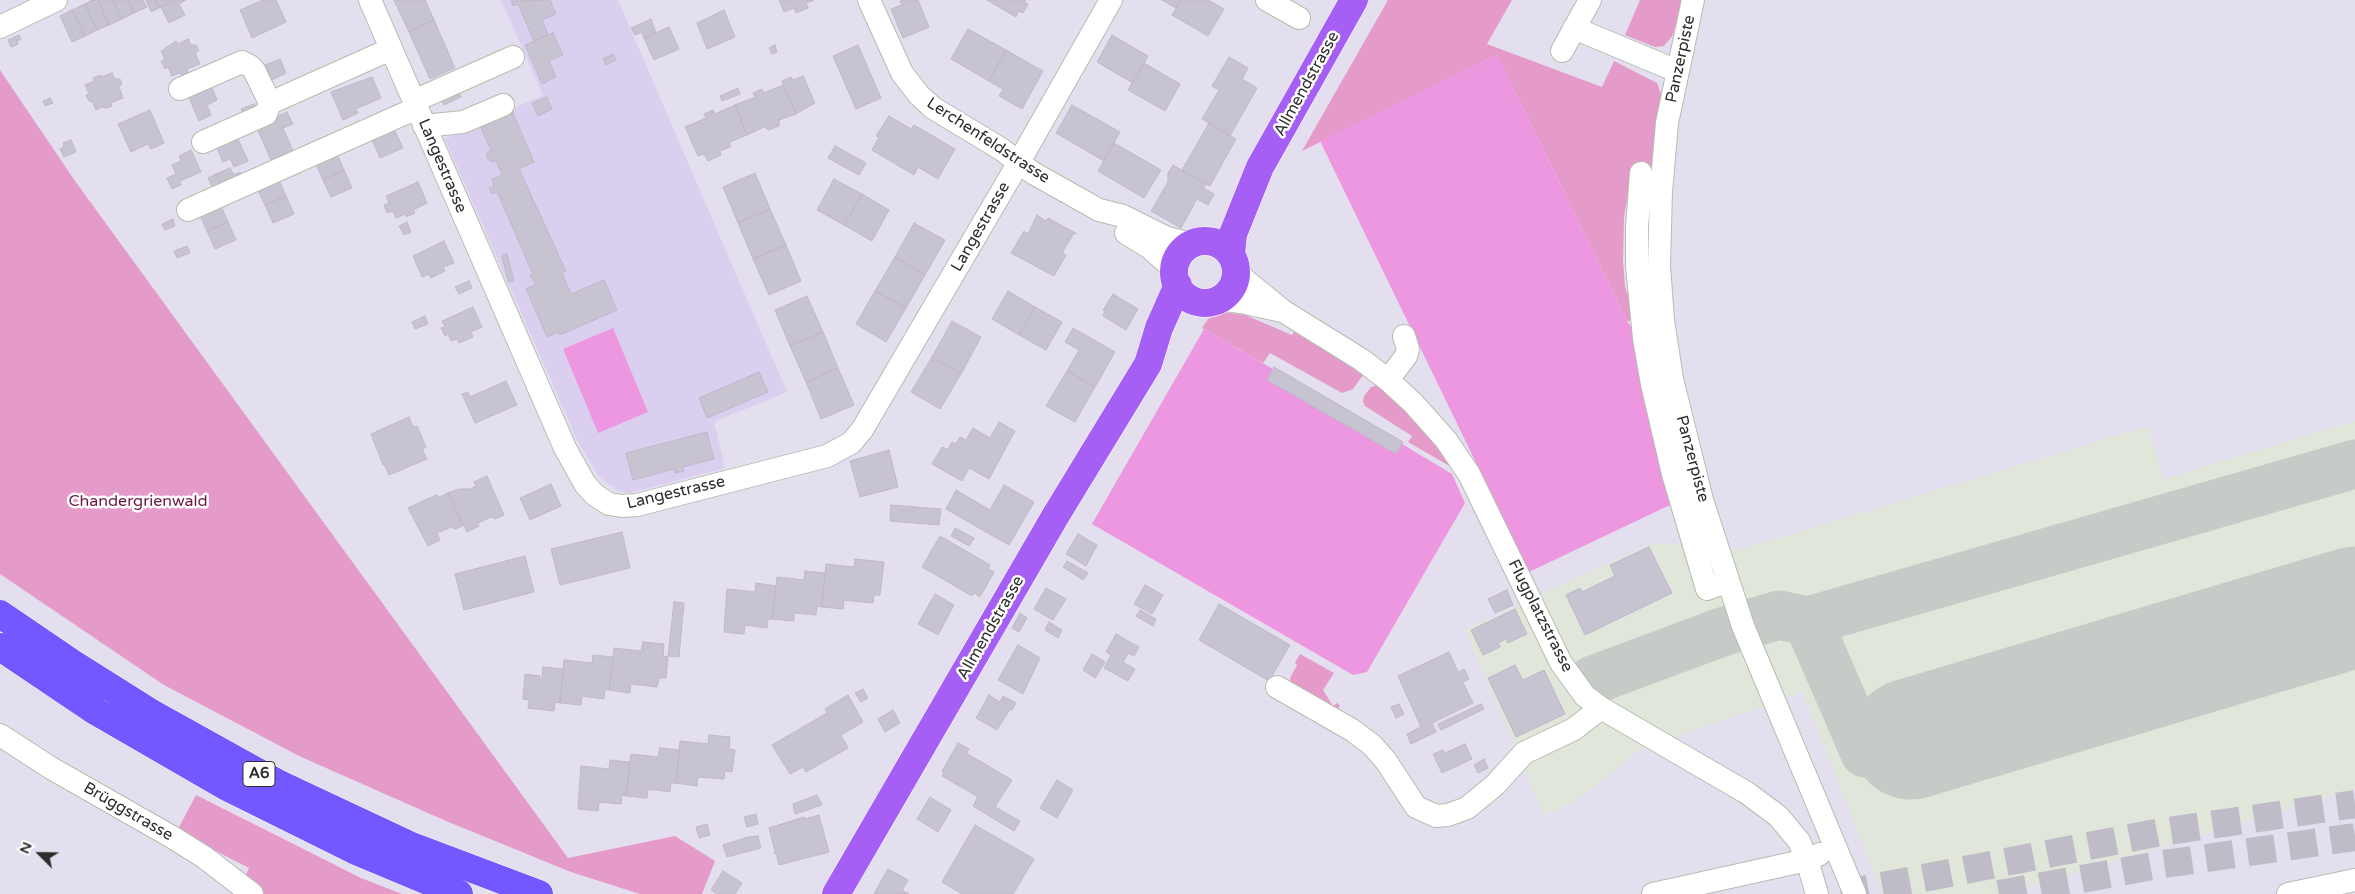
<!DOCTYPE html>
<meta charset="utf-8">
<style>
body{margin:0}
#map{position:relative;width:2355px;height:894px;overflow:hidden;background:#e3dfee;font-family:"Varela Round",sans-serif}
canvas{display:block}
.north{position:absolute;left:15px;top:829px;width:50px;height:50px;-webkit-text-stroke:4px #fff;paint-order:stroke;rotate:293deg;font-size:14px;font-weight:700;line-height:20px;text-align:center;color:#2d2d2d}
.north::after{content:'';display:block;margin:auto;width:18px;height:22px;background:#2d2d2d;clip-path:polygon(50% 0,100% 100%,50% 72%,0 100%)}
</style>
<div id="map">
<canvas width="2355" height="894"></canvas>
<div class="north">N</div>
</div>
<script>
const context = document.querySelector('canvas').getContext('2d');
context.lineJoin = 'round';
function paint(path, color) {
  context.fillStyle = color;
  context.fill(path, 'evenodd');
}
function toPath(rows) {
  const path = new Path2D();
  for (const r of rows) {
    if (r.length === 3) {
      path.moveTo(r[0] + r[2], r[1]);
      path.arc(r[0], r[1], r[2], 0, 2 * Math.PI);
      continue;
    }
    path.moveTo(r[0], r[1]);
    for (let i = 2; i < r.length; i += 2) path.lineTo(r[i], r[i + 1]);
  }
  return path;
}
function stroke(path, color, width, dash) {
  context.strokeStyle = color;
  context.lineWidth = width;
  context.lineCap = dash ? 'butt' : 'round';
  context.setLineDash(dash || []);
  context.stroke(path);
}
function label(font, color, halo, rows, align = 'center') {
  context.font = font + ' "Varela Round",sans-serif';
  context.lineWidth = 5;
  context.setLineDash([]);
  context.textBaseline = 'middle';
  context.strokeStyle = halo;
  context.fillStyle = color;
  for (const [text, x, y, turn = 0] of rows) {
    context.save();
    context.translate(x, y);
    context.rotate((+turn || 0) * Math.PI / 180);
    context.textAlign = isNaN(turn) ? turn : align;
    if (halo) context.strokeText(text, 0, 0);
    context.fillText(text, 0, 0);
    context.restore();
  }
}
paint(toPath([
 [501,0,618,0,787,392,714,422,725,468,629,493,618,491,599,477,577,440,445,139,543,95]
]), '#dbcff0');
paint(toPath([
 [2355,421,2355,789,2005,894,1882,894,1803,692,1639,750,1580,798,1544,816,1465,630,1652,543,1742,549,2148,426,2164,479]
]), '#e0e7da');
paint(toPath([
 [1388,0,1512,0,1487,44,1602,87,1614,61,1657,83,1661,94,1651,173,1632,190,1627,199,1624,218,1623,260,1625,287,1637,319,1627,321,1497,55,1302,151],
 [1640,0,1682,0,1673,35,1664,46,1655,47,1625,35],
 [0,70,75,181,568,858,675,836,715,861,702,894,640,894,571,872,446,821,299,756,164,685,0,574],
 [1223,312,1245,315,1292,335,1295,330,1363,375,1353,389,1342,393,1270,353,1263,363,1202,328,1208,319],
 [1378,385,1424,429,1453,468,1408,442,1412,436,1365,406,1363,402,1364,396,1371,387],
 [1300,654,1334,673,1323,690,1333,706,1337,703,1340,706,1336,710,1293,691,1290,678,1297,665,1295,663],
 [196,795,361,878,402,894,258,894,243,881,249,868,177,831]
]), '#e59bca');
paint(toPath([
 [1497,55,1627,321,1632,328,1672,504,1529,572,1320,141],
 [613,328,648,412,598,433,563,349],
 [1204,329,1273,369,1274,367,1452,474,1465,503,1367,672,1353,675,1092,524]
]), '#ed97e1');
stroke(toPath([
 [1808,621,1865,753,1911,739],
 [1593,680,1722,632,1779,615,1808,621,2355,464]
]), '#c7cbc8', 49);
stroke(toPath([
 [1911,739,2355,607]
]), '#c7cbc8', 121);
const building = toPath([
 [92,0,98,0,109,25,97,30,85,4,92,0],
 [98,0,113,0,122,19,109,25,98,0],
 [113,0,128,0,134,13,122,19,113,0],
 [128,0,143,0,147,7,134,13,128,0],
 [146,0,155,0,159,8,151,12,146,0],
 [155,0,167,0,169,3,159,8,155,0],
 [167,0,186,0,179,4,185,15,169,23,161,7,169,3,167,0],
 [263,0,276,0,286,22,252,38,240,10,263,0],
 [394,0,425,0,434,20,409,32,394,0],
 [550,0,556,14,542,20,548,35,534,41,518,4,513,6,511,1,550,0],
 [779,0,814,0,806,3,808,8,796,13,794,8,784,12,779,0],
 [918,0,929,27,903,38,891,9,902,5,900,1,902,0,918,0],
 [987,0,1026,0,1024,2,1028,4,1023,13,1019,11,1016,17,987,0],
 [1162,0,1181,0,1176,8,1162,0],
 [1181,0,1208,0,1224,9,1208,36,1172,15,1181,0],
 [85,4,97,30,85,36,72,10,85,4],
 [72,10,85,36,72,42,60,16,72,10],
 [724,10,735,37,707,49,697,23,724,10],
 [651,19,656,33,644,38,642,32,635,35,631,28,651,19],
 [434,20,455,68,430,79,409,32,434,20],
 [669,27,679,49,654,60,644,38,669,27],
 [968,29,1006,50,989,81,951,59,968,29],
 [553,33,563,55,549,61,556,77,542,84,525,45,553,33],
 [19,35,21,39,17,41,18,44,11,47,8,40,19,35],
 [1112,35,1148,56,1133,83,1097,62,1112,35],
 [188,39,191,45,196,45,199,50,195,53,200,64,187,69,188,72,182,75,179,73,172,76,168,67,165,69,161,61,165,60,161,51,176,41,178,44,188,39],
 [775,45,777,52,772,54,769,48,775,45],
 [858,45,881,98,856,109,833,56,858,45],
 [1006,50,1043,71,1022,109,999,96,1003,89,989,81,1006,50],
 [613,54,616,60,606,65,603,59,613,54],
 [1229,57,1248,68,1242,79,1257,88,1230,136,1202,119,1219,90,1212,86,1229,57],
 [280,59,286,73,272,80,265,65,280,59],
 [1144,63,1180,84,1165,111,1128,90,1144,63],
 [112,73,115,79,120,79,122,84,119,87,123,98,111,103,112,106,106,108,102,107,96,110,92,101,90,102,87,98,86,95,89,94,85,85,94,81,93,78,100,75,101,77,112,73],
 [803,76,815,103,796,114,782,81,791,77,793,80,803,76],
 [372,77,381,98,356,109,358,113,343,120,331,92,372,77],
 [210,83,217,100,207,105,211,115,199,121,187,93,210,83],
 [783,85,796,114,779,120,779,126,769,130,764,127,747,135,735,105,755,97,753,93,762,89,764,93,783,85],
 [738,88,740,94,722,101,720,96,738,88],
 [458,91,461,97,444,105,441,99,458,91],
 [547,97,552,109,538,116,532,103,547,97],
 [50,98,53,103,45,106,43,101,50,98],
 [254,104,258,112,244,117,241,109,254,104],
 [735,105,747,135,730,142,730,147,720,151,721,155,708,161,704,154,698,156,685,127,706,118,704,114,713,110,715,114,735,105],
 [1072,105,1120,132,1104,161,1056,133,1072,105],
 [150,110,164,143,151,149,148,144,131,152,118,124,150,110],
 [512,111,534,162,519,169,566,271,562,273,571,294,604,280,617,310,560,335,559,332,547,337,526,289,536,284,530,275,533,274,497,192,492,194,489,188,494,186,492,179,502,175,496,161,491,162,487,158,487,153,491,150,480,126,512,111],
 [287,112,293,124,283,128,293,151,271,160,256,126,287,112],
 [889,116,911,129,914,125,955,149,938,179,918,167,914,175,872,150,879,137,876,136,889,116],
 [1209,123,1236,139,1210,186,1182,170,1209,123],
 [393,127,403,148,380,158,371,137,393,127],
 [237,137,248,161,234,167,230,159,223,162,216,146,237,137],
 [71,140,76,152,64,157,60,149,64,147,63,143,71,140],
 [1114,143,1161,170,1144,198,1098,171,1114,143],
 [835,146,866,163,859,175,828,158,835,146],
 [191,150,201,172,180,181,181,185,172,189,167,178,176,174,172,165,181,161,179,156,191,150],
 [336,152,344,170,323,180,315,162,336,152],
 [1173,165,1206,184,1203,188,1214,194,1208,205,1197,199,1181,228,1151,211,1168,182,1168,173,1173,165],
 [230,168,234,175,240,172,244,180,223,189,216,174,230,168],
 [344,170,352,188,331,197,323,180,344,170],
 [755,173,770,209,738,223,723,187,755,173],
 [216,174,223,189,215,193,208,178,216,174],
 [278,178,286,196,265,205,257,188,278,178],
 [834,179,862,194,844,225,817,210,834,179],
 [418,182,427,203,413,210,415,213,406,217,405,214,396,218,393,211,387,213,384,205,389,203,386,196,418,182],
 [862,194,889,210,872,241,844,225,862,194],
 [286,196,294,214,273,223,265,205,286,196],
 [220,204,228,222,207,231,199,213,220,204],
 [770,209,786,245,753,259,738,223,770,209],
 [1037,215,1046,221,1048,218,1077,234,1074,233,1062,253,1066,255,1054,276,1011,253,1024,231,1028,234,1037,215],
 [173,219,175,226,165,230,162,224,173,219],
 [228,222,236,240,215,249,207,231,228,222],
 [407,222,411,232,404,235,399,226,407,222],
 [914,223,945,240,925,275,895,257,914,223],
 [444,241,454,263,443,267,445,271,431,278,429,274,422,277,413,256,444,241],
 [786,245,801,281,769,295,753,259,786,245],
 [187,246,190,253,177,258,174,251,187,246],
 [507,254,514,281,508,282,502,256,507,254],
 [895,257,925,275,906,308,875,291,895,257],
 [469,281,472,288,459,294,455,287,469,281],
 [875,291,906,308,886,342,856,324,875,291],
 [1008,291,1035,307,1019,335,992,319,1008,291],
 [1113,294,1138,309,1126,330,1103,316,1105,311,1103,310,1113,294],
 [807,296,823,332,790,346,775,310,807,296],
 [473,307,482,327,471,332,473,337,459,343,457,339,451,341,448,334,445,336,441,328,445,327,442,321,473,307],
 [1035,307,1062,322,1046,350,1019,335,1035,307],
 [425,316,428,324,415,329,412,322,425,316],
 [952,321,981,337,961,374,932,357,952,321],
 [1073,328,1115,352,1095,387,1067,371,1079,350,1065,342,1073,328],
 [823,332,838,368,806,382,790,346,823,332],
 [932,357,961,374,940,409,911,392,932,357],
 [1274,367,1403,442,1396,454,1267,380,1274,367],
 [838,368,854,405,821,419,806,382,838,368],
 [1067,371,1095,387,1075,422,1046,406,1067,371],
 [759,372,768,392,707,418,699,398,759,372],
 [506,381,517,405,475,423,462,394,468,392,470,397,506,381],
 [409,417,413,427,417,426,426,447,422,449,427,459,389,475,384,464,383,465,371,434,409,417],
 [999,422,1015,431,989,479,969,468,962,481,932,464,942,447,948,450,952,442,956,444,960,437,966,440,973,428,990,438,999,422],
 [707,432,714,459,683,467,684,471,675,473,674,469,633,480,626,453,707,432],
 [889,450,898,487,860,497,850,461,889,450],
 [487,476,504,515,495,519,491,517,478,523,479,526,467,532,448,493,459,489,470,489,476,486,474,482,487,476],
 [551,484,561,506,530,520,520,498,551,484],
 [1004,485,1034,502,1009,545,946,509,956,490,990,510,1004,485],
 [448,493,463,526,455,529,451,527,437,533,440,540,428,546,408,508,436,495,440,497,448,493],
 [891,505,941,509,939,525,890,521,891,505],
 [955,528,974,538,969,546,951,536,955,528],
 [622,532,630,568,560,585,551,549,622,532],
 [1078,534,1097,545,1086,566,1066,554,1078,534],
 [940,536,990,565,988,569,994,572,980,597,974,593,972,596,922,567,940,536],
 [1649,547,1672,593,1585,635,1566,595,1580,588,1582,592,1615,576,1610,565,1649,547],
 [525,556,534,592,464,610,455,574,525,556],
 [855,559,884,562,880,595,874,595,873,603,844,600,843,609,822,607,826,564,854,567,855,559],
 [1067,561,1088,573,1083,580,1063,567,1067,561],
 [805,571,825,573,822,607,817,606,816,615,794,613,794,621,772,619,777,577,804,580,805,571],
 [756,583,776,586,772,619,768,619,767,628,745,625,744,634,724,632,727,589,755,592,756,583],
 [1145,585,1163,595,1152,614,1134,604,1145,585],
 [1046,588,1066,599,1053,620,1034,609,1046,588],
 [1507,590,1513,605,1495,613,1488,599,1507,590],
 [935,594,954,605,938,635,918,624,935,594],
 [674,602,684,603,679,657,668,656,674,602],
 [1219,604,1290,645,1269,681,1199,640,1219,604],
 [1515,609,1527,634,1508,643,1506,639,1498,643,1500,647,1483,655,1471,630,1515,609],
 [1140,610,1156,619,1153,626,1136,616,1140,610],
 [1020,613,1027,618,1019,632,1012,628,1020,613],
 [1049,622,1062,630,1058,638,1045,630,1049,622],
 [1116,634,1139,647,1134,656,1128,653,1123,662,1135,669,1128,681,1104,668,1111,655,1106,652,1116,634],
 [643,642,664,644,663,656,668,657,666,678,659,678,657,687,631,684,630,693,609,690,614,648,641,651,643,642],
 [1018,645,1040,658,1023,694,998,680,1018,645],
 [1449,652,1458,672,1464,669,1469,679,1463,682,1473,703,1432,723,1436,732,1411,744,1407,734,1421,727,1398,676,1449,652],
 [1092,654,1105,662,1095,678,1083,670,1092,654],
 [593,655,613,657,609,690,605,690,604,699,582,696,581,705,560,703,564,660,592,663,593,655],
 [1515,665,1523,680,1544,670,1565,714,1516,737,1488,678,1515,665],
 [543,667,563,669,560,703,555,702,554,711,528,708,529,700,523,699,525,674,540,676,540,679,542,680,543,667],
 [863,689,868,698,861,702,855,693,863,689],
 [848,695,863,722,841,735,848,748,806,772,803,767,790,774,772,745,827,713,825,709,848,695],
 [989,695,1000,702,1003,696,1016,703,1012,710,1010,709,997,730,976,718,989,695],
 [1399,704,1404,714,1396,718,1391,707,1399,704],
 [1481,704,1484,709,1441,730,1438,724,1481,704],
 [893,710,900,723,885,732,878,719,893,710],
 [709,735,730,737,729,749,735,750,732,772,725,771,724,779,698,777,697,786,676,783,680,741,708,744,709,735],
 [958,743,969,749,966,753,1012,780,995,807,1020,821,1014,831,973,806,978,797,942,776,944,772,942,771,958,743],
 [1465,744,1472,759,1442,773,1433,754,1443,750,1445,753,1465,744],
 [660,748,679,750,676,783,671,783,670,792,648,789,647,798,626,796,631,754,658,757,660,748],
 [1484,759,1488,768,1478,773,1474,765,1484,759],
 [610,760,630,762,626,796,622,795,621,804,599,802,598,811,578,809,581,766,609,769,610,760],
 [1057,780,1073,790,1057,818,1040,808,1057,780],
 [817,795,822,805,795,814,793,804,817,795],
 [930,797,951,810,938,832,917,819,930,797],
 [756,814,758,824,747,827,744,817,756,814],
 [819,815,829,852,779,865,776,853,774,854,775,851,769,828,804,817,805,819,819,815],
 [707,824,710,835,699,838,696,827,707,824],
 [975,825,1034,859,1013,894,962,894,942,882,975,825],
 [758,836,761,848,727,857,723,845,748,837,758,836],
 [888,869,908,880,902,890,909,894,874,894,888,869],
 [723,871,742,883,735,894,717,894,711,890,723,871]
]);
paint(building, '#c8c3d1');
stroke(building, '#bfb8ca', 1);
stroke(toPath([
 [1841,894,2161,832,2355,804],
 [1999,894,2164,864,2355,837]
]), '#bfbbc7', 28, [28, 14]);
const minor = toPath([
 [370,0,565,448,585,484,595,495,609,504,622,506,637,505,827,456,851,443,862,430,1019,162,1111,0],
 [869,0,902,73,919,95,933,108,1001,149,1033,173,1099,210,1123,216,1167,238,1192,244],
 [1267,0,1299,18],
 [1693,0,1667,123,1661,192,1659,266,1663,320,1672,379,1702,500,1743,626,1855,894],
 [0,27,56,0],
 [1574,28,1677,71],
 [1562,51,1590,0],
 [180,89,242,62,250,66,254,70,270,103],
 [414,101,513,57],
 [424,126,463,122,503,105],
 [203,142,266,114,270,103,391,49],
 [1641,173,1637,228,1637,266,1644,338,1652,384,1673,474,1707,589,1728,581],
 [188,210,417,108],
 [1126,233,1149,247,1168,264,1174,273],
 [1236,269,1244,279,1283,311,1362,360,1388,380,1413,403,1446,440,1469,474,1561,663,1585,696,1601,708,1747,793,1778,816,1799,841,1807,860,1817,894],
 [1219,299,1241,302,1282,311],
 [1388,380,1406,356,1408,349,1404,336],
 [1277,687,1352,730,1372,745,1386,761,1416,807,1436,816,1448,815,1467,808,1495,785,1524,753,1574,729,1601,708],
 [0,735,51,768,172,837,204,857,252,894],
 [1653,894,1807,860,1820,854],
 [2288,894,2355,880]
]);
const major = toPath([
 [1205,272,31],
 [1231,255,1233,234,1260,167,1354,0],
 [836,894,1056,515,1148,364,1159,328,1178,285]
]);
const highway = toPath([
 [0,614,72,663,153,714,279,784,409,845,539,894],
 [0,647,97,712,225,786,354,850,459,894]
]);
stroke(minor, '#b6bdaf', 24);
stroke(major, '#fff', 29);
stroke(highway, '#fff', 29);
stroke(minor, '#fff', 22);
stroke(major, '#a65ff4', 28);
stroke(highway, '#7159ff', 28);
for (const [x, y, w] of [
 [259,774,32]
]) {
  const box = new Path2D();
  box.roundRect(x - w / 2, y - 12.5, w, 25, 4);
  context.fillStyle = '#fff';
  context.fill(box);
  stroke(box, '#2d2d2d', 1);
}
label('bold 15px', '#2d2d2d', null, [
 ["A6",259,774]
]);
label('16px', '#2d2d2d', '#fff', [
 ["Panzerpiste",1681,59,-78],
 ["Allmendstrasse",1307,84,-61],
 ["Lerchenfeldstrasse",988,141,33],
 ["Langestrasse",442,166,67],
 ["Langestrasse",981,227,-60],
 ["Panzerpiste",1692,459,75],
 ["Langestrasse",676,493,-13],
 ["Flugplatzstrasse",1540,616,63],
 ["Allmendstrasse",991,628,-60],
 ["Brüggstrasse",128,812,30]
]);
label('16px', '#6d1943', '#fff', [
 ["Chandergrienwald",138,502]
]);
</script>
